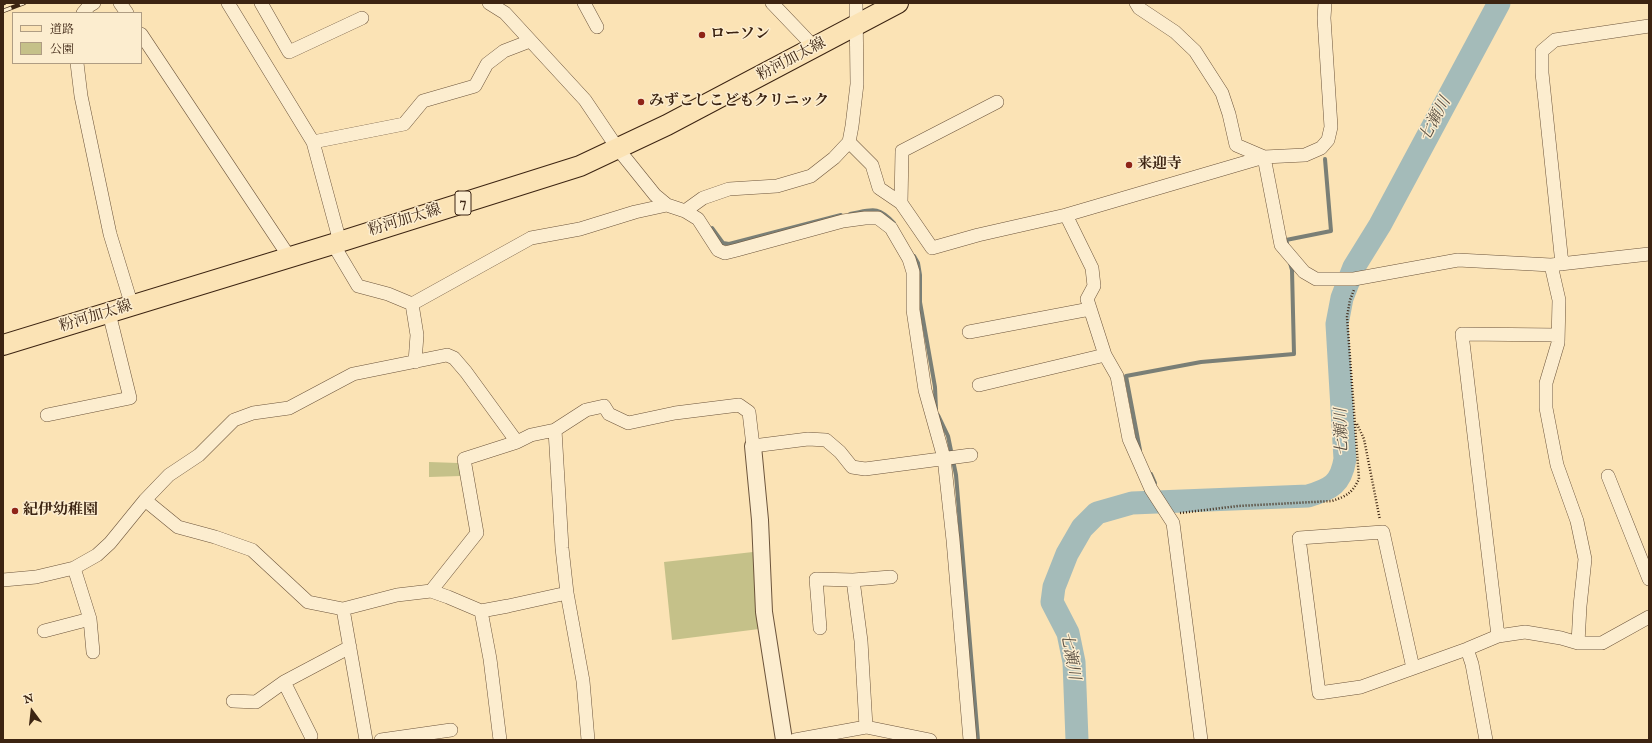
<!DOCTYPE html>
<html>
<head>
<meta charset="utf-8">
<style>
	body { margin:0 }
	#map { position:relative; width:1652px; height:743px; overflow:hidden; background:#fbe3b5; font-family:"IM FELL English","Noto Serif JP",serif }
	canvas { display:block }
	.frame { position:absolute; inset:0; border:4px solid #3c2412; pointer-events:none }
	.legend { position:absolute; left:12px; top:12px; width:130px; height:52px; box-sizing:border-box; background:#fcedcf; border:1px solid #af9d83; margin:0; padding:5px 7px; list-style:none; font-size:12px; color:#3c2412 }
	.legend li { display:flex; align-items:center; gap:8px; height:20px }
	.legend b { width:20px; border:1px solid #af9d83 }
	.north { position:absolute; left:12px; top:691px; width:40px; height:40px; -webkit-text-stroke:3px #fcedcf; paint-order:stroke; rotate:345deg; font-size:11px; font-weight:700; line-height:16px; text-align:center; color:#3c2412 }
	.north::after { content:''; display:block; margin:auto; width:14px; height:18px; background:#3c2412; clip-path:polygon(50% 0,100% 100%,50% 72%,0 100%) }
</style>
</head>
<body>
<div id="map">
<canvas width="1652" height="743"></canvas>
<div class="frame"></div>
<ul class="legend">
<li><b style="height:5px;background:#fbe3b5"></b>道路</li>
<li><b style="height:11px;background:#c5c189"></b>公園</li>
</ul>
<div class="north">N</div>
</div>
<script>
const ctx = document.querySelector('canvas').getContext('2d');
ctx.lineJoin = 'round';
function fill(path, color) {
  ctx.fillStyle = color;
  ctx.fill(path, 'evenodd');
}
function trace(path, color, width, dash) {
  ctx.strokeStyle = color;
  ctx.lineWidth = width;
  ctx.lineCap = dash ? 'butt' : 'round';
  ctx.setLineDash(dash || []);
  ctx.stroke(path);
}
function drawText(font, color, halo, rows, align = 'center') {
  ctx.font = font + ' "IM FELL English","Noto Serif JP",serif';
  ctx.lineWidth = 3;
  ctx.setLineDash([]);
  ctx.textBaseline = 'middle';
  ctx.strokeStyle = halo;
  ctx.fillStyle = color;
  for (const [text, x, y, turn = 0] of rows) {
    ctx.save();
    ctx.translate(x, y);
    ctx.rotate((+turn || 0) * Math.PI / 180);
    ctx.textAlign = isNaN(turn) ? turn : align;
    if (halo) ctx.strokeText(text, 0, 0);
    ctx.fillText(text, 0, 0);
    ctx.restore();
  }
}
fill(new Path2D(`
	M429 462 458 463 461 476 429 477Z
	M753 552 759 629 672 640 664 562Z`), '#c5c189');
trace(new Path2D(`
	M850 214C872 210 877 205 894 223
	M712 228 723 243 729 244 841 215
	M1287 243 1286 240 1331 231 1325 159
	M914 256 918 263 920 275V302L935 387 936 409
	M938 415 948 436 956 475 978 740
	M1140 450 1126 376 1201 362 1294 354 1292 270 1290 263
	M1151 474 1155 483`), '#7a7f76', 4);
trace(new Path2D(`
	M1077 740 1074 662 1068 633 1052 602 1054 587 1067 554 1082 528 1097 513 1132 503 1308 496C1331 489 1341 484 1345 459L1337 324 1342 298 1354 267 1380 225 1499 3`), '#a4bbb9', 23);
const minor = new Path2D(`
	M120 3 127 13
	M228 3 313 142 340 242
	M261 3 289 52 362 18
	M489 3 505 13 585 100 618 149 655 195 667 205 685 211 698 219 718 250 725 253 737 250 843 221 865 218H878L891 228 909 259 913 272V310L925 390 944 458 953 540 970 740
	M584 3 597 27
	M772 3 815 48
	M1136 3 1139 8 1175 32 1195 51 1222 93 1229 114 1236 145 1264 157
	M83 13 89 6 94 3
	M141 34 290 258
	M77 63 81 96 110 234 132 306
	M313 142 404 124 423 101 475 86 487 64 504 51 530 41
	M849 142 872 165 879 188 901 203 932 248 978 235 1066 215 1264 157 1305 155 1321 148 1328 140 1331 127 1324 18 1325 3
	M1264 157 1281 245 1304 272 1316 279H1354L1458 260 1551 265 1649 254
	M901 203 902 151 997 102
	M685 211 703 198 729 189 777 186 811 176 834 158 849 142 852 126 857 84 856 3
	M1066 215 1092 268 1094 286 1087 299 1105 355 1117 376 1129 439 1151 489 1173 523 1201 740
	M333 244 358 286 388 294 412 304
	M1562 264 1542 73V51L1555 40 1649 26
	M1551 265 1559 300 1558 343 1546 383V408L1557 465 1577 521 1585 559 1580 606 1578 643
	M412 304 531 238 580 229 635 212 667 205
	M412 304 417 335 415 362
	M969 332 1090 309
	M979 385 1105 355
	M47 415 130 398 109 313
	M555 430 562 548 567 593 583 681 588 740
	M1608 476 1649 579
	M145 500 178 527 215 537 252 550 308 602 343 609 397 595 431 591 448 597 481 611 508 606 567 593
	M74 568 90 619 93 652
	M3 580 36 577 74 568 97 555 110 543 145 500 169 475 199 455 234 420 253 413 289 408 353 374 447 355 454 358 466 372 517 442 531 435 555 430 586 410 604 406 609 414 628 423 675 413 739 405 749 412 753 446 808 439 826 440 840 452 852 467 865 469 971 455
	M853 580 861 641 866 727
	M431 591 477 533 464 459 517 442
	M343 609 366 740
	M481 611 490 659 500 740
	M820 628 816 579 853 580 891 577
	M44 631 90 619
	M1498 636 1462 334 1558 335
	M1467 649 1472 664 1486 740
	M1413 668 1383 532 1299 538 1319 693 1361 687 1467 649 1498 636 1525 632 1561 638 1578 643H1602L1649 617
	M284 682 311 736
	M233 701 256 702 284 682 350 647
	M381 740 451 730
	M795 740 866 727 930 740`);
const tertiary = new Path2D(`
	M753 446 760 520 764 612 784 740`);
const primary = new Path2D(`
	M3 345 333 244 580 166 667 125 898 3`);
trace(minor, '#6c543b', 14);
trace(tertiary, '#6c543b', 18);
trace(primary, '#3c2412', 22);
trace(new Path2D(`
	M1357 424 1364 439 1380 520
	M1180 513 1238 506 1332 501C1347 496 1352 493 1359 479L1347 317 1350 300 1354 290`), '#3c2412', 2.5, [1, 2]);
trace(minor, '#fcedcf', 13);
trace(tertiary, '#fcedcf', 16);
trace(primary, '#fbe3b5', 20);
const rail = new Path2D(`
	M3 3H4
	M3 11 24 3`);
trace(rail, '#3c2412', 4.5);
trace(rail, '#fcedcf', 3, [9]);
for (const [x, y, r, color] of [
	[702,35,4,"#8f2418"],
	[641,102,4,"#8f2418"],
	[1129,165,4,"#8f2418"],
	[15,511,4,"#8f2418"]
]) {
  const dot = new Path2D();
  dot.arc(x, y, r, 0, 2 * Math.PI);
  ctx.fillStyle = color;
  ctx.fill(dot);
  trace(dot, '#fcedcf', 1.5);
}
for (const [x, y, w] of [
	[463,203,16]
]) {
  const box = new Path2D();
  box.roundRect(x - w / 2, y - 12, w, 24, 3);
  ctx.fillStyle = '#fcedcf';
  ctx.fill(box);
  trace(box, '#3c2412', 1);
}
drawText('bold 14px', '#3c2412', null, [
	["7",463,203]
]);
drawText('bold 15px', '#3c2412', '#fcedcf', [
	["ローソン",710,35],
	["みずこしこどもクリニック",649,102],
	["来迎寺",1137,165],
	["紀伊幼稚園",23,511]
], 'left');
drawText('15px', '#3c2412', '#fcedcf', [
	["粉河加太線",792,60,-28],
	["粉河加太線",405,221,-17],
	["粉河加太線",96,317,-17]
]);
drawText('italic 16px', '#5b5144', '#fcedcf', [
	["七瀬川",1436,120,-62],
	["七瀬川",1343,432,-92],
	["七瀬川",1069,656,80]
]);
</script>
</body>
</html>
